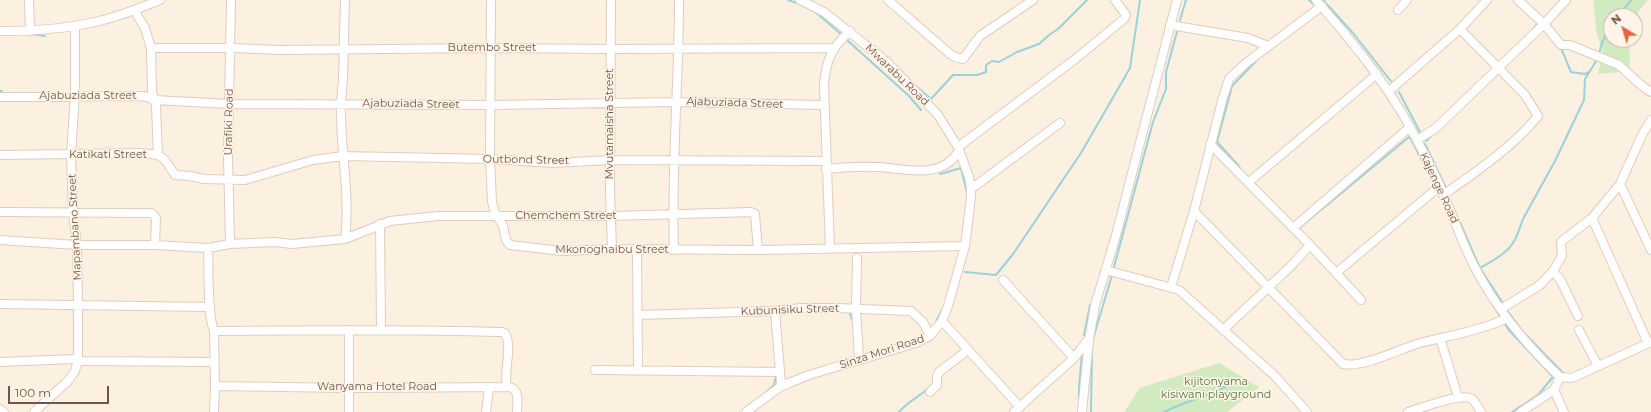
<!DOCTYPE html>
<html>
<head>
<meta charset="utf-8">
<style>
	body { margin:0 }
	#map { position:relative; width:1651px; height:412px; overflow:hidden; background:#fcf0e0; font-family:Montserrat,sans-serif }
	canvas { display:block }
	.north { position:absolute; left:1603px; top:8px; width:40px; height:40px; box-sizing:border-box; background:#fff4e7; border:1px solid #c7b4a7; border-radius:50%; rotate:322deg; font-size:11px; font-weight:700; line-height:16px; text-align:center; color:#735547 }
	.north::after { content:''; display:block; margin:auto; width:14px; height:18px; background:#e96143; clip-path:polygon(50% 0,100% 100%,50% 72%,0 100%) }
	.scale { position:absolute; left:8px; top:386px; width:101px; height:18px; box-sizing:border-box; border:2px solid #735547; border-top:0; padding-left:5px; font-size:12px; line-height:14px; white-space:nowrap; color:#735547; -webkit-text-stroke:3px #fff4e7; paint-order:stroke }
</style>
</head>
<body>
<div id="map">
<canvas width="1651" height="412"></canvas>
<div class="north">N</div>
<div class="scale">100 m</div>
</div>
<script>
const ctx = document.querySelector('canvas').getContext('2d');
ctx.lineJoin = 'round';
function fill(path, color) {
  ctx.fillStyle = color;
  ctx.fill(path, 'evenodd');
}
function trace(path, color, width, dash) {
  ctx.strokeStyle = color;
  ctx.lineWidth = width;
  ctx.lineCap = dash ? 'butt' : 'round';
  ctx.setLineDash(dash || []);
  ctx.stroke(path);
}
function drawText(font, color, halo, rows, align = 'center') {
  ctx.font = font + ' Montserrat,sans-serif';
  ctx.lineWidth = 3;
  ctx.setLineDash([]);
  ctx.textBaseline = 'middle';
  ctx.strokeStyle = halo;
  ctx.fillStyle = color;
  for (const [text, x, y, turn = 0] of rows) {
    ctx.save();
    ctx.translate(x, y);
    ctx.rotate((+turn || 0) * Math.PI / 180);
    ctx.textAlign = isNaN(turn) ? turn : align;
    if (halo) ctx.strokeText(text, 0, 0);
    ctx.fillText(text, 0, 0);
    ctx.restore();
  }
}
fill(new Path2D(`
	M1593 0H1648L1635 16H1611V40H1629L1630 71 1598 74 1603 53 1597 35Z
	M1219 363 1259 387 1227 412H1124L1140 388Z`), '#d2eabf');
trace(new Path2D(`
	M788 0 800 4
	M1309 0 1313 4
	M1323 0 1353 33 1394 85
	M808 8 819 15 842 35
	M1618 16 1631 0
	M1180 20 1186 0
	M1533 29 1539 22
	M32 34 45 36
	M847 40 909 96 921 110
	M1561 48 1571 72 1585 74 1589 72
	M1599 54 1602 43 1611 24
	M910 81 931 99 953 75H977L986 72V65L992 61 999 62 1017 52 1039 44 1049 35 1058 29 1087 0
	M0 91H2
	M1399 92 1421 134
	M1408 138 1410 137 1435 186
	M1426 141 1432 135
	M1425 144 1447 190
	M1241 170 1238 165 1217 142 1232 86 1258 59
	M940 174 961 168 967 192
	M1448 194 1451 203
	M1458 218 1480 268C1492 261 1506 254 1513 243 1518 235 1520 227 1523 219L1555 161 1584 100 1585 79 1598 58
	M1298 229 1409 137
	M1114 267 1153 122 1166 89V72L1178 28
	M1480 268 1504 305
	M965 272 996 275 1013 254 1081 153 1130 68 1140 0
	M1490 300 1501 318
	M1506 309 1524 333 1564 374
	M849 311 854 325
	M1504 322 1508 329 1553 377 1538 395 1512 412
	M935 324 942 310
	M1084 335 1090 305
	M1093 339 1112 275
	M766 392 774 385 776 376
	M1079 401V387L1082 353
	M899 412 906 405 928 389
	M1091 412 1092 351
	M1164 412C1184 402 1205 397 1225 387`), '#9bd1d8', 2);
const minor = new Path2D(`
	M29 0 30 31
	M491 0 490 159 492 202 496 216 499 219 503 226 506 240 510 245 562 251 612 249 758 250 965 246
	M611 0 610 191 612 249
	M888 0 950 54 955 57 963 59 980 36 1033 0
	M1316 0C1351 40 1384 80 1410 127 1420 146 1431 166 1440 186 1451 211 1460 237 1472 262 1493 304 1526 345 1560 377
	M1518 0 1544 24 1561 45H1570L1619 65 1642 86 1651 92
	M134 10 145 28 151 48 152 92 156 106 158 155
	M1398 10 1407 0
	M1170 25 1248 38 1268 46
	M0 31C33 31 67 29 99 21 120 16 140 8 160 0
	M151 48H231L280 50 491 48 611 49 834 48
	M1389 91 1460 29 1487 0
	M0 97 144 96 155 100 229 104 491 105 677 102 823 105
	M1417 140 1436 128 1544 24 1566 0
	M1210 144 1310 245 1361 300
	M958 147 1074 60 1124 19 1126 15 1115 0
	M0 155 141 153 158 155 165 160 175 175 190 176 204 179 245 180 313 160 343 156 490 159 553 163 610 160 826 161
	M826 169C844 167 861 166 879 167 907 169 941 180 959 151
	M1249 182 1377 74
	M1620 184 1651 250
	M971 189 1060 123
	M1443 195C1476 172 1513 147 1538 116L1525 95 1460 29
	M1194 211 1343 364C1363 368 1399 349 1420 343 1447 336 1476 332 1503 320L1505 316
	M0 212 152 213 156 218 155 245
	M1592 218 1648 343
	M380 224 381 330
	M1293 228 1410 127
	M345 239C350 197 342 160 341 118 340 105 342 92 343 79 344 53 344 26 345 0
	M0 240 77 245H155L208 248 230 244 274 242 292 244 345 239 390 221 438 216H611L751 212 755 214 758 250
	M230 244 228 156 231 0
	M208 248C209 268 207 314 214 331L215 386 214 412
	M830 249 824 85C826 61 831 48 850 31
	M637 250 638 370
	M674 250C671 167 679 83 679 0
	M857 258 856 309 859 358 860 360
	M1106 270 1179 290 1275 376 1307 412
	M1553 271 1561 281 1578 316
	M1336 273 1440 186
	M1003 280 1074 358
	M1171 287 1194 211 1222 101 1229 79 1246 63 1322 6
	M0 304 210 307
	M1501 309 1540 285 1553 271 1562 256 1561 243 1562 241 1592 218 1620 184 1643 133 1651 120
	M775 311 781 383 780 387
	M638 315 775 311 801 308H837L911 311 923 322 930 336
	M942 321 1020 407
	M1223 330 1292 265 1310 245
	M1579 330 1598 366
	M214 331C310 330 407 329 502 332L505 333C513 348 503 371 507 387
	M1440 338 1458 397
	M0 362 74 359 82 361 214 362
	M595 370 780 372
	M1560 377 1572 378 1651 342
	M215 386 349 388 510 387C520 390 517 403 517 412
	M1554 390 1564 412
	M930 392 937 385V377L939 372 968 350
	M0 409 4 412
	M34 412 68 381 75 371 78 360V304L77 245 73 212 71 155 75 95V26
	M349 412V330
	M486 412 489 388
	M746 412 780 387 789 383 809 375 916 343 930 336 942 321 948 306 965 246 971 197V189L969 177 958 147 938 115 887 62 824 12 800 0
	M1014 412 1074 358 1088 340
	M1082 412 1089 340 1095 305 1115 239 1177 0
	M1408 412C1422 408 1461 392 1472 399 1476 402 1478 408 1481 412
	M1521 412 1554 390 1560 377`);
trace(minor, '#e0ccbc', 10);
trace(minor, '#fff', 8);
drawText('11px', '#735547', '#fff4e7', [
	["Butembo Street",492,48],
	["Mwarabu Road",897,75,44],
	["Ajabuziada Street",88,96],
	["Ajabuziada Street",735,103,2],
	["Ajabuziada Street",411,104,1],
	["Urafiki Road",229,122,-89],
	["Mvutamaisha Street",610,124,-90],
	["Katikati Street",108,155],
	["Outbond Street",526,160,1],
	["Kajenge Road",1439,188,65],
	["Chemchem Street",566,216],
	["Mapambano Street",75,227,-93],
	["Mkonoghaibu Street",612,250],
	["Kubunisiku Street",790,310,-2],
	["Sinza Mori Road",882,352,-18],
	["Wanyama Hotel Road",377,387]
]);
drawText('11px', '#537940', '#fff4e7', [
	["kijitonyama",1216,382],
	["kisiwani playground",1216,395]
]);
</script>
</body>
</html>
